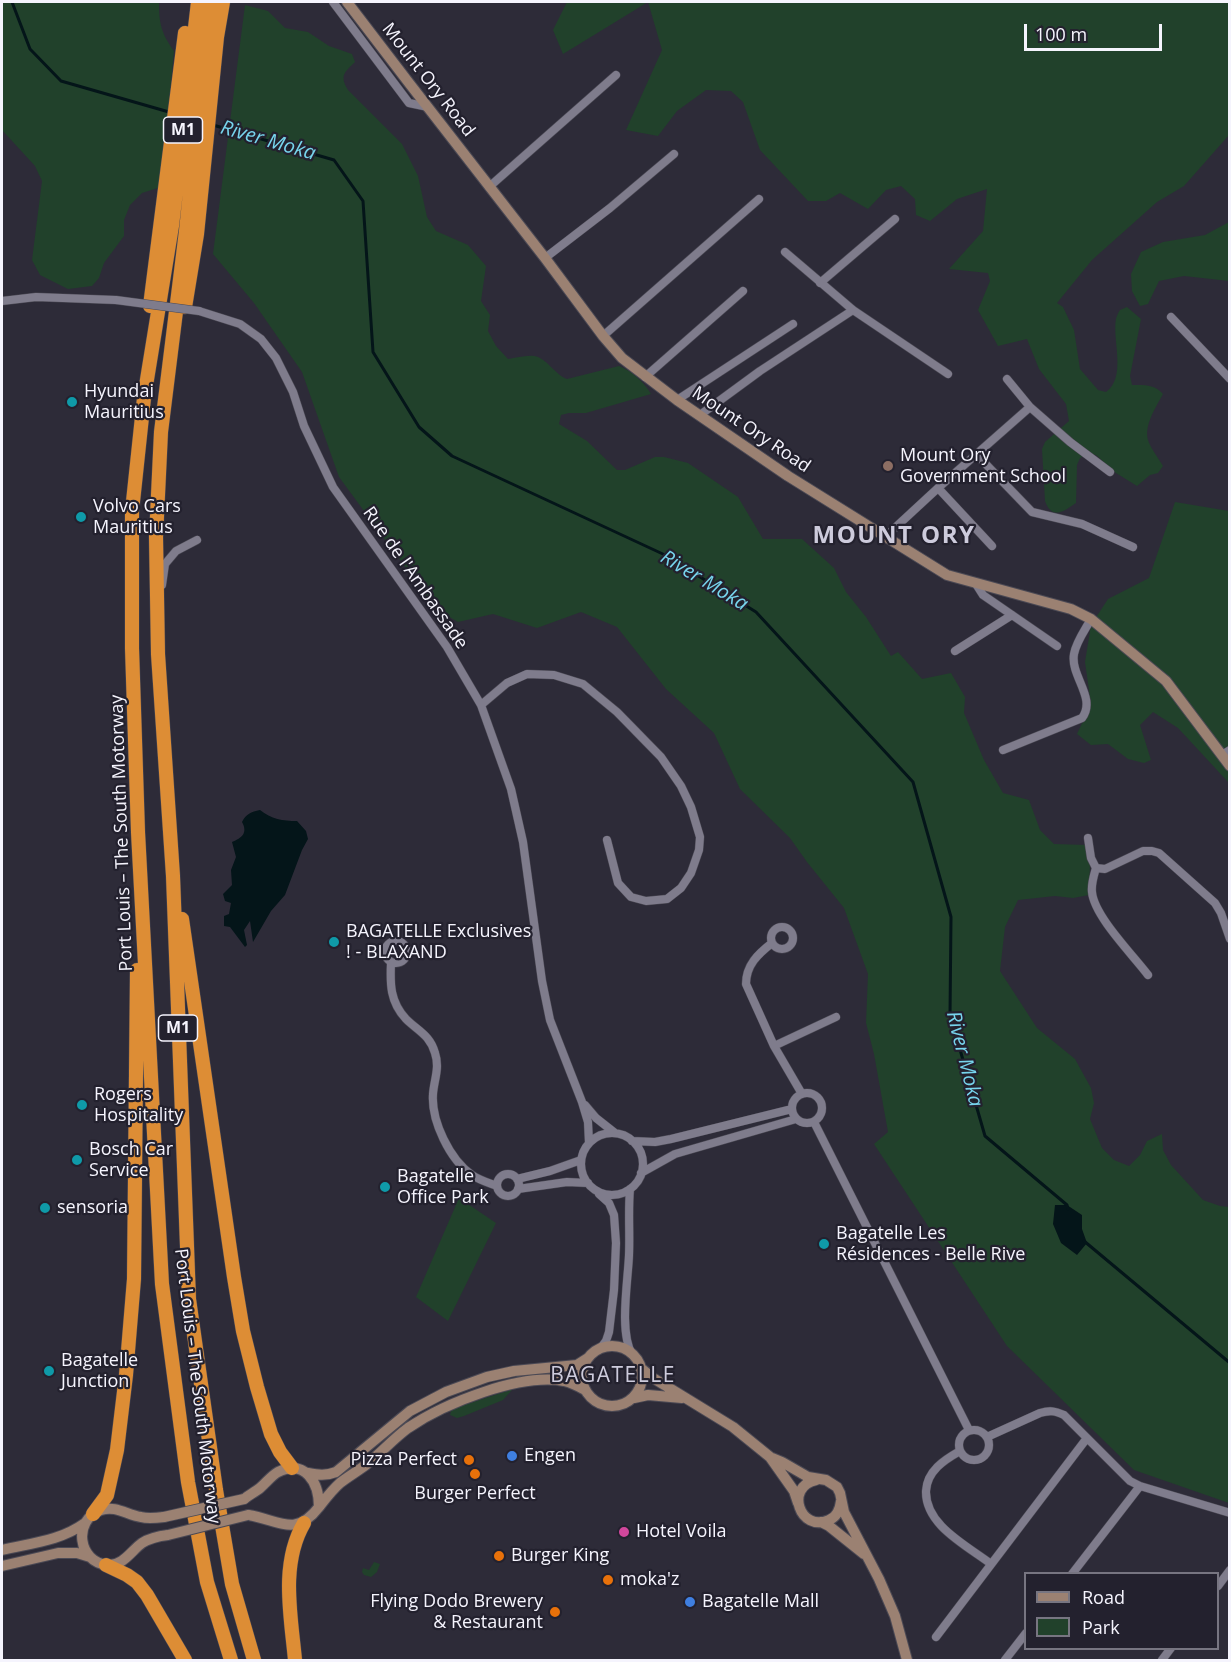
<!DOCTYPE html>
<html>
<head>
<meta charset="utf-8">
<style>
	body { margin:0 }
	#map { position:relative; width:1231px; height:1662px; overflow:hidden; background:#2d2b38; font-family:"Open Sans",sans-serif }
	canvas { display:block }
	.frame { position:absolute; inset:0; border:3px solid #f5f4fd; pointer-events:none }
	.legend { position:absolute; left:1024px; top:1572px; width:195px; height:78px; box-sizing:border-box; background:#23212e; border:2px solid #777581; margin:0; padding:8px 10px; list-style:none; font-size:18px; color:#f5f4fd }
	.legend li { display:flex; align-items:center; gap:12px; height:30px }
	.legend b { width:30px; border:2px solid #777581 }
	.scale { position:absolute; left:1024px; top:24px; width:138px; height:27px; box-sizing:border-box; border:3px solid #f5f4fd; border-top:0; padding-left:8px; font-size:18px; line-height:21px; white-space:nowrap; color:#f5f4fd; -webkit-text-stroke:4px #23212e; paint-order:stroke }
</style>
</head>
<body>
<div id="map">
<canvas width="1231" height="1662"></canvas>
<div class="frame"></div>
<ul class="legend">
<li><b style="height:8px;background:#9b8172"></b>Road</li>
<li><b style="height:16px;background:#21412b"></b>Park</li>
</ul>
<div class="scale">100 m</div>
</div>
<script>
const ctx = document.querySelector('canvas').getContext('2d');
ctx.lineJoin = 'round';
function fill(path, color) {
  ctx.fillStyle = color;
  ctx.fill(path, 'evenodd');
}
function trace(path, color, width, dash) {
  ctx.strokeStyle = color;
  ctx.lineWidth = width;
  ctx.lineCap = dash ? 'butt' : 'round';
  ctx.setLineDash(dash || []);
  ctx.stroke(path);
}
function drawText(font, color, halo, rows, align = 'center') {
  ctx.font = font + ' "Open Sans",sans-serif';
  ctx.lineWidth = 4.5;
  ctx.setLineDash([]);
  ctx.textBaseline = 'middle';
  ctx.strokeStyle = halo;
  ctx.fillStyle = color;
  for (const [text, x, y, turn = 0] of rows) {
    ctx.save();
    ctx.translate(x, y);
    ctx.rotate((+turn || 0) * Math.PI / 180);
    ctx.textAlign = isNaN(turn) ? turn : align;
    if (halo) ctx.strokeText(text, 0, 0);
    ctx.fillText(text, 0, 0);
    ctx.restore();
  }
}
fill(new Path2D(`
	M2 2H159C159 23 161 33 174 51L161 187 142 193 130 205 124 220V236L104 263 99 278 92 286 68 289 40 275 32 260 42 181 35 166 2 130Z
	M567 2H1229V135L1184 186 1157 202 1092 260 1057 303 1063 307 1074 330 1080 369 1098 390 1106 392C1127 377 1112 340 1116 319 1116 318 1119 311 1120 310L1127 307 1141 319 1130 376 1132 385C1145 385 1154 384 1163 394 1156 407 1144 425 1148 440 1151 449 1159 459 1163 466L1158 473 1150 475 1137 486 1116 473 1096 455 1088 454 1080 458 1077 465 1076 503C1063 512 1052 520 1045 501L1042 449 1045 442 1069 421 1066 404 1039 369 1027 339 998 346 978 310 990 281 988 273 949 269 983 231 987 189 957 199 930 221 916 215 915 199 901 186 886 190 868 209 840 193 826 201H808L760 150 743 102 731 91 706 90 677 111 658 136 626 130 662 50 648 2 563 54 553 30Z
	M245 5 268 11 285 28 308 32 329 46 352 54 355 62C345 72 339 75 348 90L402 144 418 176 427 217 436 231 468 245 486 266 481 301 490 315 488 331 496 346 508 359C516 358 526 355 534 356 547 358 554 374 567 379L619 366C632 371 644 382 651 394L586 413H569L561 415 559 424 587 441 617 470H625L655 457H664L688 463 738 497 763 539H802L834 568 846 592 866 617 891 656 898 652 922 679 951 673 965 697 964 713 984 760 1003 793 1029 800 1040 830 1054 844 1087 845 1090 862 1089 895 1073 898 1055 896 1018 900 1005 927 1000 971 1037 1028 1075 1059 1091 1088 1094 1103 1090 1119 1102 1148 1114 1160 1129 1166 1140 1155 1147 1141 1162 1134 1163 1150 1171 1165 1203 1200 1220 1206 1229 1207V1503L1134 1470 1007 1346 874 1144 888 1132 874 1054 866 1023 868 974 844 908 807 862 790 838 740 789 714 733 666 689 617 627 581 612 537 628 493 614 458 622 436 609 339 477 302 372 254 303 213 254Z
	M1229 222V281L1184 276 1159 281 1148 304 1140 306 1132 291 1131 274 1141 252 1163 242 1205 235Z
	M1175 502 1229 511V783L1178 728 1153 712 1140 725 1151 760 1144 763 1128 759 1108 744 1091 745 1077 734 1091 704 1085 662 1091 625 1108 599 1149 578Z
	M459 1198 496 1223 448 1321 416 1297Z
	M513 1389 503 1400 464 1416 457 1418 450 1415 451 1411 455 1408Z
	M374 1562 380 1564 377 1572 371 1577 364 1575 362 1572 363 1568 369 1570Z`), '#21412b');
fill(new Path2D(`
	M260 810C271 819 283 821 297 821L306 831 308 839 302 850 285 895 271 911 253 942 250 921 244 930 247 945 245 947 230 927 224 926V916L229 914 231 903 225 901 223 894 232 885 231 870 236 857 232 842C242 838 248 833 242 822 246 814 251 812 260 810Z
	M1055 1205H1067L1082 1215V1229L1087 1243 1077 1255 1061 1243 1053 1224Z`), '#041519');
trace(new Path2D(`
	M12 2 30 49 61 81 169 112
	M213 125 334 160 363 201 373 352 419 427 452 456 665 555 756 612 913 782 951 917 950 1015 985 1136 1067 1205 1068 1209
	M1084 1241 1230 1363`), '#041519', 3);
const street = new Path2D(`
	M333 2 409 103 428 107
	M489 187 616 75
	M785 252 853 310 948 374
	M545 258 610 208 674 154
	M820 283 895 219
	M2 301 36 297 116 300
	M199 311 240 324 261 339 276 358 293 392 304 426 333 487 447 647 481 705 511 789 523 842 542 981 550 1020 582 1102 588 1122 589 1143
	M1171 317 1230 379
	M603 336 759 199
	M645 377 743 291
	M1007 379 1030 407 1070 442 1110 472
	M677 400 793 324
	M700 415 760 371 853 310
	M976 454 1032 512 1082 524 1133 547
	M938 488 992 546
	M885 537 938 488 1030 407
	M976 584 983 595 1057 646
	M162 585 165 564 176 551 197 540
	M955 651 1012 615
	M481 705 507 683 527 674 554 675 583 684 617 712 661 757 681 786 691 807 700 837 699 850 691 873 681 888 667 899 646 901 631 897 618 883 607 840
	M1003 750 1082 718C1097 698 1070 676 1074 654 1076 642 1085 630 1091 619
	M1222 755 1230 750
	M1088 838 1091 858 1096 868 1105 869 1143 851H1152L1159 853 1215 903 1221 913 1230 939
	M1096 868C1094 875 1091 884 1092 892 1094 916 1133 955 1148 975
	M771 938a11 11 0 1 1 22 0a11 11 0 1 1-22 0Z
	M385 952a11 11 0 1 1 22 0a11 11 0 1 1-22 0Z
	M772 943C758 954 746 965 746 984L774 1046 802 1094
	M391 963C390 984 390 1002 406 1019 418 1031 430 1035 435 1053 440 1068 434 1080 433 1094 431 1121 450 1160 472 1175 479 1180 489 1183 497 1186
	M774 1046 836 1017
	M792 1108a15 15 0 1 1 30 0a15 15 0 1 1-30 0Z
	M585 1105 596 1118 615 1133
	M814 1122 969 1430
	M581 1164a31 31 0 1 1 62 0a31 31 0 1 1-62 0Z
	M632 1141 655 1142 671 1139 792 1109
	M641 1173 675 1154 796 1119
	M497 1185a11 11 0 1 1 22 0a11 11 0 1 1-22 0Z
	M517 1179 550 1171 581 1160
	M518 1189 567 1182 588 1183
	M630 1189C628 1211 630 1233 629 1255 628 1281 619 1332 632 1354
	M599 1194 609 1203 614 1215 616 1243 614 1290 609 1332 606 1341 600 1349
	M959 1445a15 15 0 1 1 30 0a15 15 0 1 1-30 0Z
	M987 1437 1040 1413C1050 1410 1055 1411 1064 1415L1130 1481 1140 1486
	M960 1451C944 1460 927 1471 926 1491 925 1525 966 1545 991 1564
	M1072 1574 1140 1486 1230 1513
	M1218 1586 1230 1570
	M936 1637 1087 1438
	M1005 1660 1026 1633
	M1162 1660 1171 1648`);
const secondary = new Path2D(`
	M347 2 409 83 545 258 603 336 622 358 677 400 788 476 947 575 1071 609 1091 619 1166 681 1230 766
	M582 1376a30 30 0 1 1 60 0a30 30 0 1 1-60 0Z
	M642 1369 653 1378 733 1427 770 1457 782 1462 808 1477 826 1480 837 1487 840 1493 844 1512 879 1579 895 1616 907 1660
	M634 1398 648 1395 682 1398
	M770 1457 794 1491 798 1503
	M308 1473C318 1475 326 1476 336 1472L410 1411 446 1392 487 1377 514 1371 577 1365 588 1358
	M816 1480C784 1487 800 1533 829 1520 837 1517 840 1509 841 1501
	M244 1499C249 1495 255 1492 260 1488 266 1483 271 1476 278 1472 305 1459 319 1482 319 1507 295 1538 280 1520 248 1515
	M319 1507C326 1498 332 1490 340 1483 349 1476 358 1471 367 1464 381 1453 393 1439 408 1428 445 1403 520 1373 564 1381 572 1383 578 1386 585 1390
	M164 1517C156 1518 148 1519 141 1517 127 1515 116 1505 101 1510 72 1520 78 1563 108 1565 123 1566 132 1550 142 1543 150 1538 159 1536 168 1535
	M821 1522 829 1526 864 1554
	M2 1550C32 1543 60 1541 85 1523
	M2 1566 58 1553H77L90 1557`);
const highway = new Path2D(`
	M198 2 172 226 144 398 132 511V648L138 832 162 1284 188 1482 207 1582 231 1660
	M212 2 206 36 186 231 161 432 156 537 158 654 173 876 189 1299 216 1490 232 1584 254 1660
	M150 306 185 33
	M185 307 197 234 217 37 223 2
	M182 919 234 1277 243 1331 257 1387 271 1434 280 1452 292 1468
	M93 1514 107 1495 117 1450 126 1375 134 1279 137 970
	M106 1565 127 1575 137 1582 147 1595 185 1660
	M295 1660C291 1616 280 1564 304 1523`);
trace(street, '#4b4954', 9);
trace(secondary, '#4b4954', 12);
trace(highway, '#4b4954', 15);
trace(street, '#7f7c8c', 8);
trace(secondary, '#9b8172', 10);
trace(highway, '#dd8d35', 14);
const streetBridge = new Path2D(`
	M116 300 199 311`);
const secondaryBridge = new Path2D(`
	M164 1517 244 1499
	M168 1535 248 1515`);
trace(streetBridge, '#4b4954', 9, []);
trace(secondaryBridge, '#4b4954', 12, []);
trace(streetBridge, '#7f7c8c', 8);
trace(secondaryBridge, '#9b8172', 10);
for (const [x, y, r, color] of [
	[72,402,6,"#0f9aa8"],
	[888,466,6,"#8d6e63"],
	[81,517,6,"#0f9aa8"],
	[334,942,6,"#0f9aa8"],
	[82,1105,6,"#0f9aa8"],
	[77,1160,6,"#0f9aa8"],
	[385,1187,6,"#0f9aa8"],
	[45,1208,6,"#0f9aa8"],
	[824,1244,6,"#0f9aa8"],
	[49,1371,6,"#0f9aa8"],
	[512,1456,6,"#3f7fe0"],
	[469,1460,6,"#e8710a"],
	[475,1474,6,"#e8710a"],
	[624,1532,6,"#d1479c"],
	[499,1556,6,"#e8710a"],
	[608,1580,6,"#e8710a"],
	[690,1602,6,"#3f7fe0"],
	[555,1612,6,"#e8710a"]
]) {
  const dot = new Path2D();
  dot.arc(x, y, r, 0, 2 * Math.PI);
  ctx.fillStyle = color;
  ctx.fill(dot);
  trace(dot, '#23212e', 2);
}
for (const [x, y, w] of [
	[183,130,39],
	[178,1028,39]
]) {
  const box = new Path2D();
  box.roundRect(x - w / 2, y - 13, w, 26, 4.5);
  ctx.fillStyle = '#23212e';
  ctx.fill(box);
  trace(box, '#f5f4fd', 1.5);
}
drawText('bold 16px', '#f5f4fd', null, [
	["M1",183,130],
	["M1",178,1028]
]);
drawText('18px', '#f5f4fd', '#23212e', [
	["Mount Ory Road",428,80,52],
	["Mount Ory Road",751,430,34],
	["Rue de l'Ambassade",415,578,55],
	["Port Louis – The South Motorway",122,833,-92],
	["Port Louis – The South Motorway",197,1386,83]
]);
drawText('18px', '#f5f4fd', '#23212e', [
	["Hyundai",84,392],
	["Mauritius",84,413],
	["Mount Ory",900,456],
	["Government School",900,477],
	["Volvo Cars",93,507],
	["Mauritius",93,528],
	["BAGATELLE Exclusives",346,932],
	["! - BLAXAND",346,953],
	["Rogers",94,1095],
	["Hospitality",94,1116],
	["Bosch Car",89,1150],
	["Service",89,1171],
	["Bagatelle",397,1177],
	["Office Park",397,1198],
	["sensoria",57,1208],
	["Bagatelle Les",836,1234],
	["Résidences - Belle Rive",836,1255],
	["Bagatelle",61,1361],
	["Junction",61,1382],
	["Engen",524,1456],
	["Pizza Perfect",457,1460,"right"],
	["Burger Perfect",475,1494,"center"],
	["Hotel Voila",636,1532],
	["Burger King",511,1556],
	["moka'z",620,1580],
	["Flying Dodo Brewery",543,1602,"right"],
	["& Restaurant",543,1623,"right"],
	["Bagatelle Mall",702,1602]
], 'left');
drawText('italic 20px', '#77d4ec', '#23212e', [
	["River Moka",268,141,16],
	["River Moka",704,581,31],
	["River Moka",964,1059,76]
]);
ctx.letterSpacing = '1.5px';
drawText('21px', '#cdcbdc', '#23212e', [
	["BAGATELLE",613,1376]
]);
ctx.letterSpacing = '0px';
ctx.letterSpacing = '1.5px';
drawText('bold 24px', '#cdcbdc', '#23212e', [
	["MOUNT ORY",894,536]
]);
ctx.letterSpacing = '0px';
</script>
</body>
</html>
